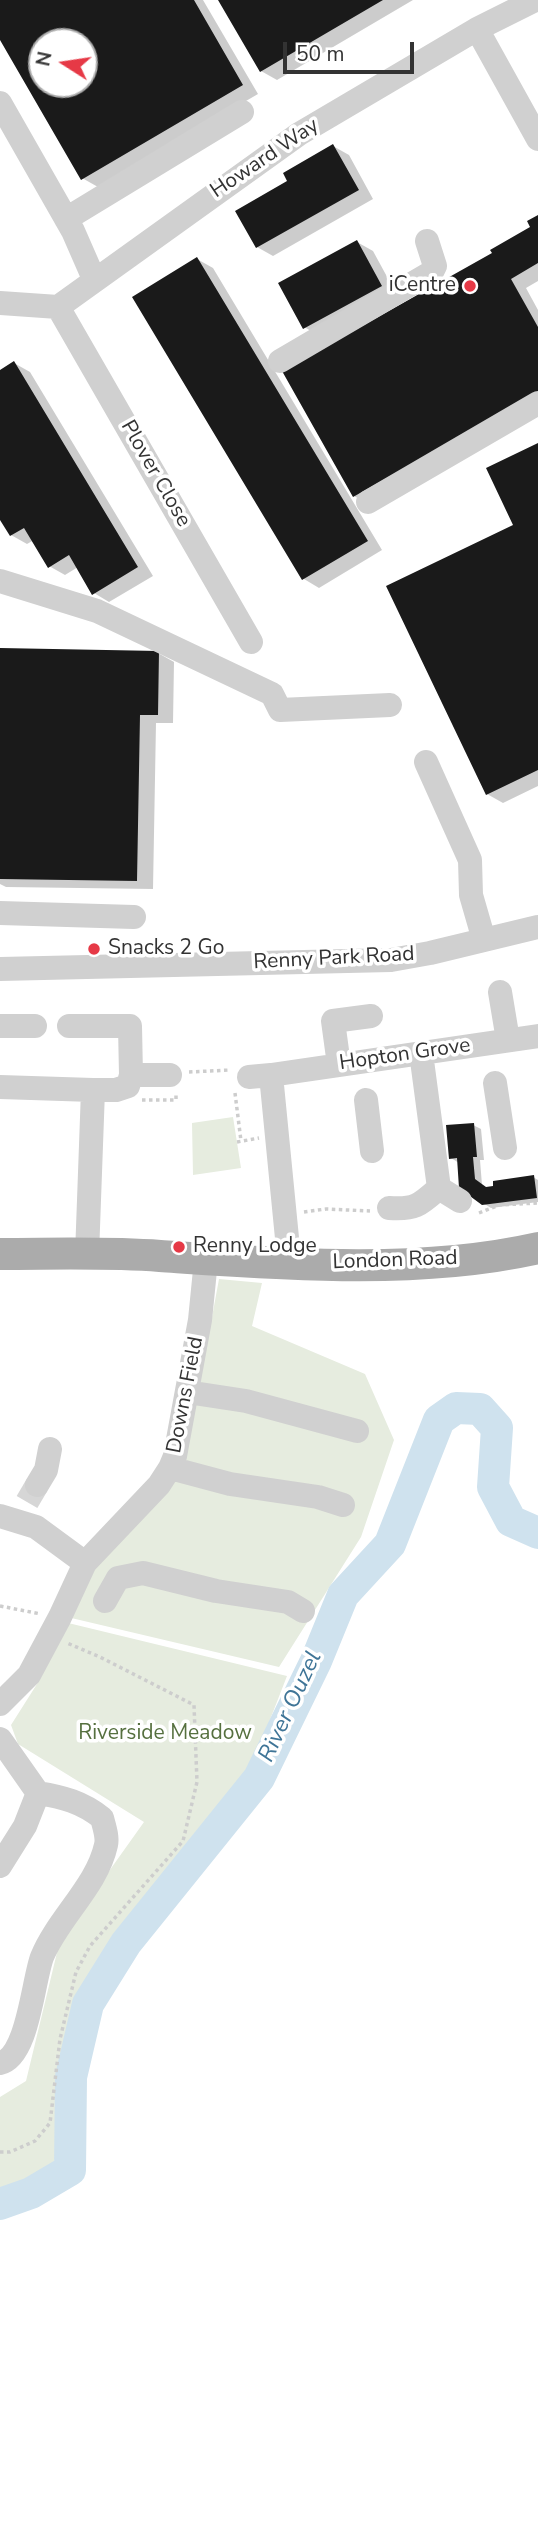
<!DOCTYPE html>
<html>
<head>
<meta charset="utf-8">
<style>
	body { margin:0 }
	#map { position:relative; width:538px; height:2529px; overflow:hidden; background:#fff; font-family:"Nunito Sans",sans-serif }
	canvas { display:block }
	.north { position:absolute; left:28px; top:28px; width:70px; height:70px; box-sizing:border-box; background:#fff; border:2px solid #adadad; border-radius:50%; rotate:282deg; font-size:19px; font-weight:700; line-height:28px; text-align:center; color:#333 }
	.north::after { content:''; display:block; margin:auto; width:24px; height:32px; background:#e63946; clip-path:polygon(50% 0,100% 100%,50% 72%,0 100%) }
	.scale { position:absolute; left:283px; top:42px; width:131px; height:32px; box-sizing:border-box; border:4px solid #333; border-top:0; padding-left:9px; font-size:21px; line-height:24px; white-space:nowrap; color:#333; -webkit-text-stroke:5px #fff; paint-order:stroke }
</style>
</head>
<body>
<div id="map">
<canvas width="538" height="2529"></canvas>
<div class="north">N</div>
<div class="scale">50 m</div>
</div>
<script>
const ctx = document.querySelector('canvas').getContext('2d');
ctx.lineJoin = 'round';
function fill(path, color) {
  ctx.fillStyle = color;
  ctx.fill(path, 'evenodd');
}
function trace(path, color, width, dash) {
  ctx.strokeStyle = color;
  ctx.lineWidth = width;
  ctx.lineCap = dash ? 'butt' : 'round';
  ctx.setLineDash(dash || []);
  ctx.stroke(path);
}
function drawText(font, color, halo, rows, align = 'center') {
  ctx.font = font + ' "Nunito Sans",sans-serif';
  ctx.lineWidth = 7;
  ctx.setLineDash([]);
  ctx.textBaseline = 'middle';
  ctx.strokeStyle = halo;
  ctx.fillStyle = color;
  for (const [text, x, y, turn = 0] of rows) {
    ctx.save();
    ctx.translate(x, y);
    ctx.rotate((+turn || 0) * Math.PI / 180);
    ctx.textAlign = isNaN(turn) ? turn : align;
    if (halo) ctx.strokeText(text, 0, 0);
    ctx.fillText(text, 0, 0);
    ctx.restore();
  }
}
fill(new Path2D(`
	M233 1117 241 1168 193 1175 192 1123Z
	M219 1279 262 1283 252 1326 365 1374 394 1440 361 1537 279 1667 67 1617 92 1570 184 1469Z
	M64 1622 287 1676 252 1766 189 1842 83 1990 64 2072 60 2149 50 2169 0 2190V2097L26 2081 60 1940 144 1822 18 1744 11 1725 37 1684Z`), '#e6ecdf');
fill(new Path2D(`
	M0 0H203L258 94 98 187 82 178 0 37ZM42 42H84V84H42Z
	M220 0H413L277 80 261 71Z
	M333 146 349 155 373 199 273 256 257 247 290 182Z
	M538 217V281L526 288 538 310V410L370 505 354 496 495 254 533 228Z
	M357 242 373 251 397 295 320 336 304 327Z
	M197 259 213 268 382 550 319 588 304 579Z
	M14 363 30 372 153 576 109 602 94 593 78 567 65 575 49 566 34 540 27 544 11 535 0 516V372Z
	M538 445V786L503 803 487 794 515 526Z
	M0 650 158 653 174 662 173 723H156L153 889 6 887 0 884Z
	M473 1125 481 1129 484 1160H480L482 1185 487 1189 533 1177 538 1180V1202L491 1208 483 1203 459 1163 451 1158Z`), '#0003');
trace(new Path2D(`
	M0 2204 31 2193 70 2170 71 2077 88 2004 126 1943 259 1778 316 1661 343 1595 390 1544 439 1420 456 1408 480 1409 497 1428 493 1487 511 1521 538 1533`), '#cfe2ee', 32);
fill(new Path2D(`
	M0 0H194L243 85 81 180 0 40ZM42 42H84V84H42Z
	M218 0H383L260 72Z
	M333 144 359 190 256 248 235 211 287 181 283 173Z
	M538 215V263L511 279 538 327V393L353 497 282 371 492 253 490 250 530 227 527 221Z
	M357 240 382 286 303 329 278 283Z
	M197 257 368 541 302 580 132 297Z
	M14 361 138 567 92 595 69 555 48 568 24 528 10 536 0 520V370Z
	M538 443V770L486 795 386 586 513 525 486 468Z
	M0 648 159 651 158 715H140L137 881 0 879Z
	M474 1123 477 1157H473L475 1179 486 1187 493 1186V1181L534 1175 537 1198 482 1205 459 1188 457 1158 449 1159 446 1125Z`), '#1a1a1a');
trace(new Path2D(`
	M27 1502 37 1485`), '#d6d6d6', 24, [24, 12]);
trace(new Path2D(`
	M189 1072 230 1070
	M235 1093 241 1141
	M142 1100H176V1093
	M237 1142 259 1138
	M304 1212 326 1209 370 1211
	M479 1213 499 1205 538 1203
	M0 1606 41 1614
	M0 2152H10L35 2141 50 2123 60 2039 76 1972 90 1946 183 1841 197 1782 194 1705 100 1657 67 1643`), '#cdcdcd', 3.5, [3.5, 3.5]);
trace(new Path2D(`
	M477 29 538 139
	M0 103 73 231 94 279
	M66 219 242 112
	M0 303 58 307 299 134 477 29 535 0
	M58 307 251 642
	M280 361 432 272 435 266 427 241
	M368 502 538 403
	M0 581 97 611 272 694 280 710 390 705
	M426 762 470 860 471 895 484 940
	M0 913 134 917
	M0 969 391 960 430 953 538 927
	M500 992 508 1040
	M0 1026H35
	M69 1026H130L131 1075 128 1086 116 1090H93
	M339 1065 333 1021 371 1016
	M131 1075H170
	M249 1077 271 1075
	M495 1083 505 1148
	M0 1087 93 1090 87 1255
	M366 1100 372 1151
	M439 1188 460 1201
	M389 1208C415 1210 420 1205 439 1188L421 1053
	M287 1262V1238L271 1075 538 1036
	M187 1392 246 1401 357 1431
	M170 1468 230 1484 318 1497 343 1505
	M37 1485 46 1470 50 1449
	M0 1516 36 1527 85 1563
	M105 1601 118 1578 143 1573 216 1591 288 1602 303 1611
	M0 1704 29 1675 60 1617 85 1563 159 1485 170 1468 175 1456 200 1320 206 1260
	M0 1739 38 1793C63 1797 82 1802 102 1818 104 1826 108 1837 106 1845 97 1886 58 1918 42 1957 33 1981 28 2057 0 2063
	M0 1866 25 1826 38 1793`), '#d0d0d0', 24);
trace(new Path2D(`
	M0 1254C53 1254 107 1252 160 1256 281 1264 419 1275 538 1248`), '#ababab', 32);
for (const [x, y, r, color] of [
	[470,286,7,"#e63946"],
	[94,949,7,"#e63946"],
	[179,1247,7,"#e63946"]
]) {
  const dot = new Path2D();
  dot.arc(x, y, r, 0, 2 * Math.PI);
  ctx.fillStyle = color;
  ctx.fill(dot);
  trace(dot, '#fff', 2.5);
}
drawText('21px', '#333', '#fff', [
	["Howard Way",265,159,-34],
	["Plover Close",155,474,60],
	["Renny Park Road",334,959,-3],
	["Hopton Grove",405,1055,-8],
	["London Road",395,1261,-2],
	["Downs Field",186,1395,-79]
]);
drawText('21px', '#333', '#fff', [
	["iCentre",456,286,"right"],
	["Snacks 2 Go",108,949],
	["Renny Lodge",193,1247]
], 'left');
drawText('21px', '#56703f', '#fff', [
	["Riverside Meadow",165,1734]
]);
drawText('italic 23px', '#3f7597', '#fff', [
	["River Ouzel",291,1707,-65]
]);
</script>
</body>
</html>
